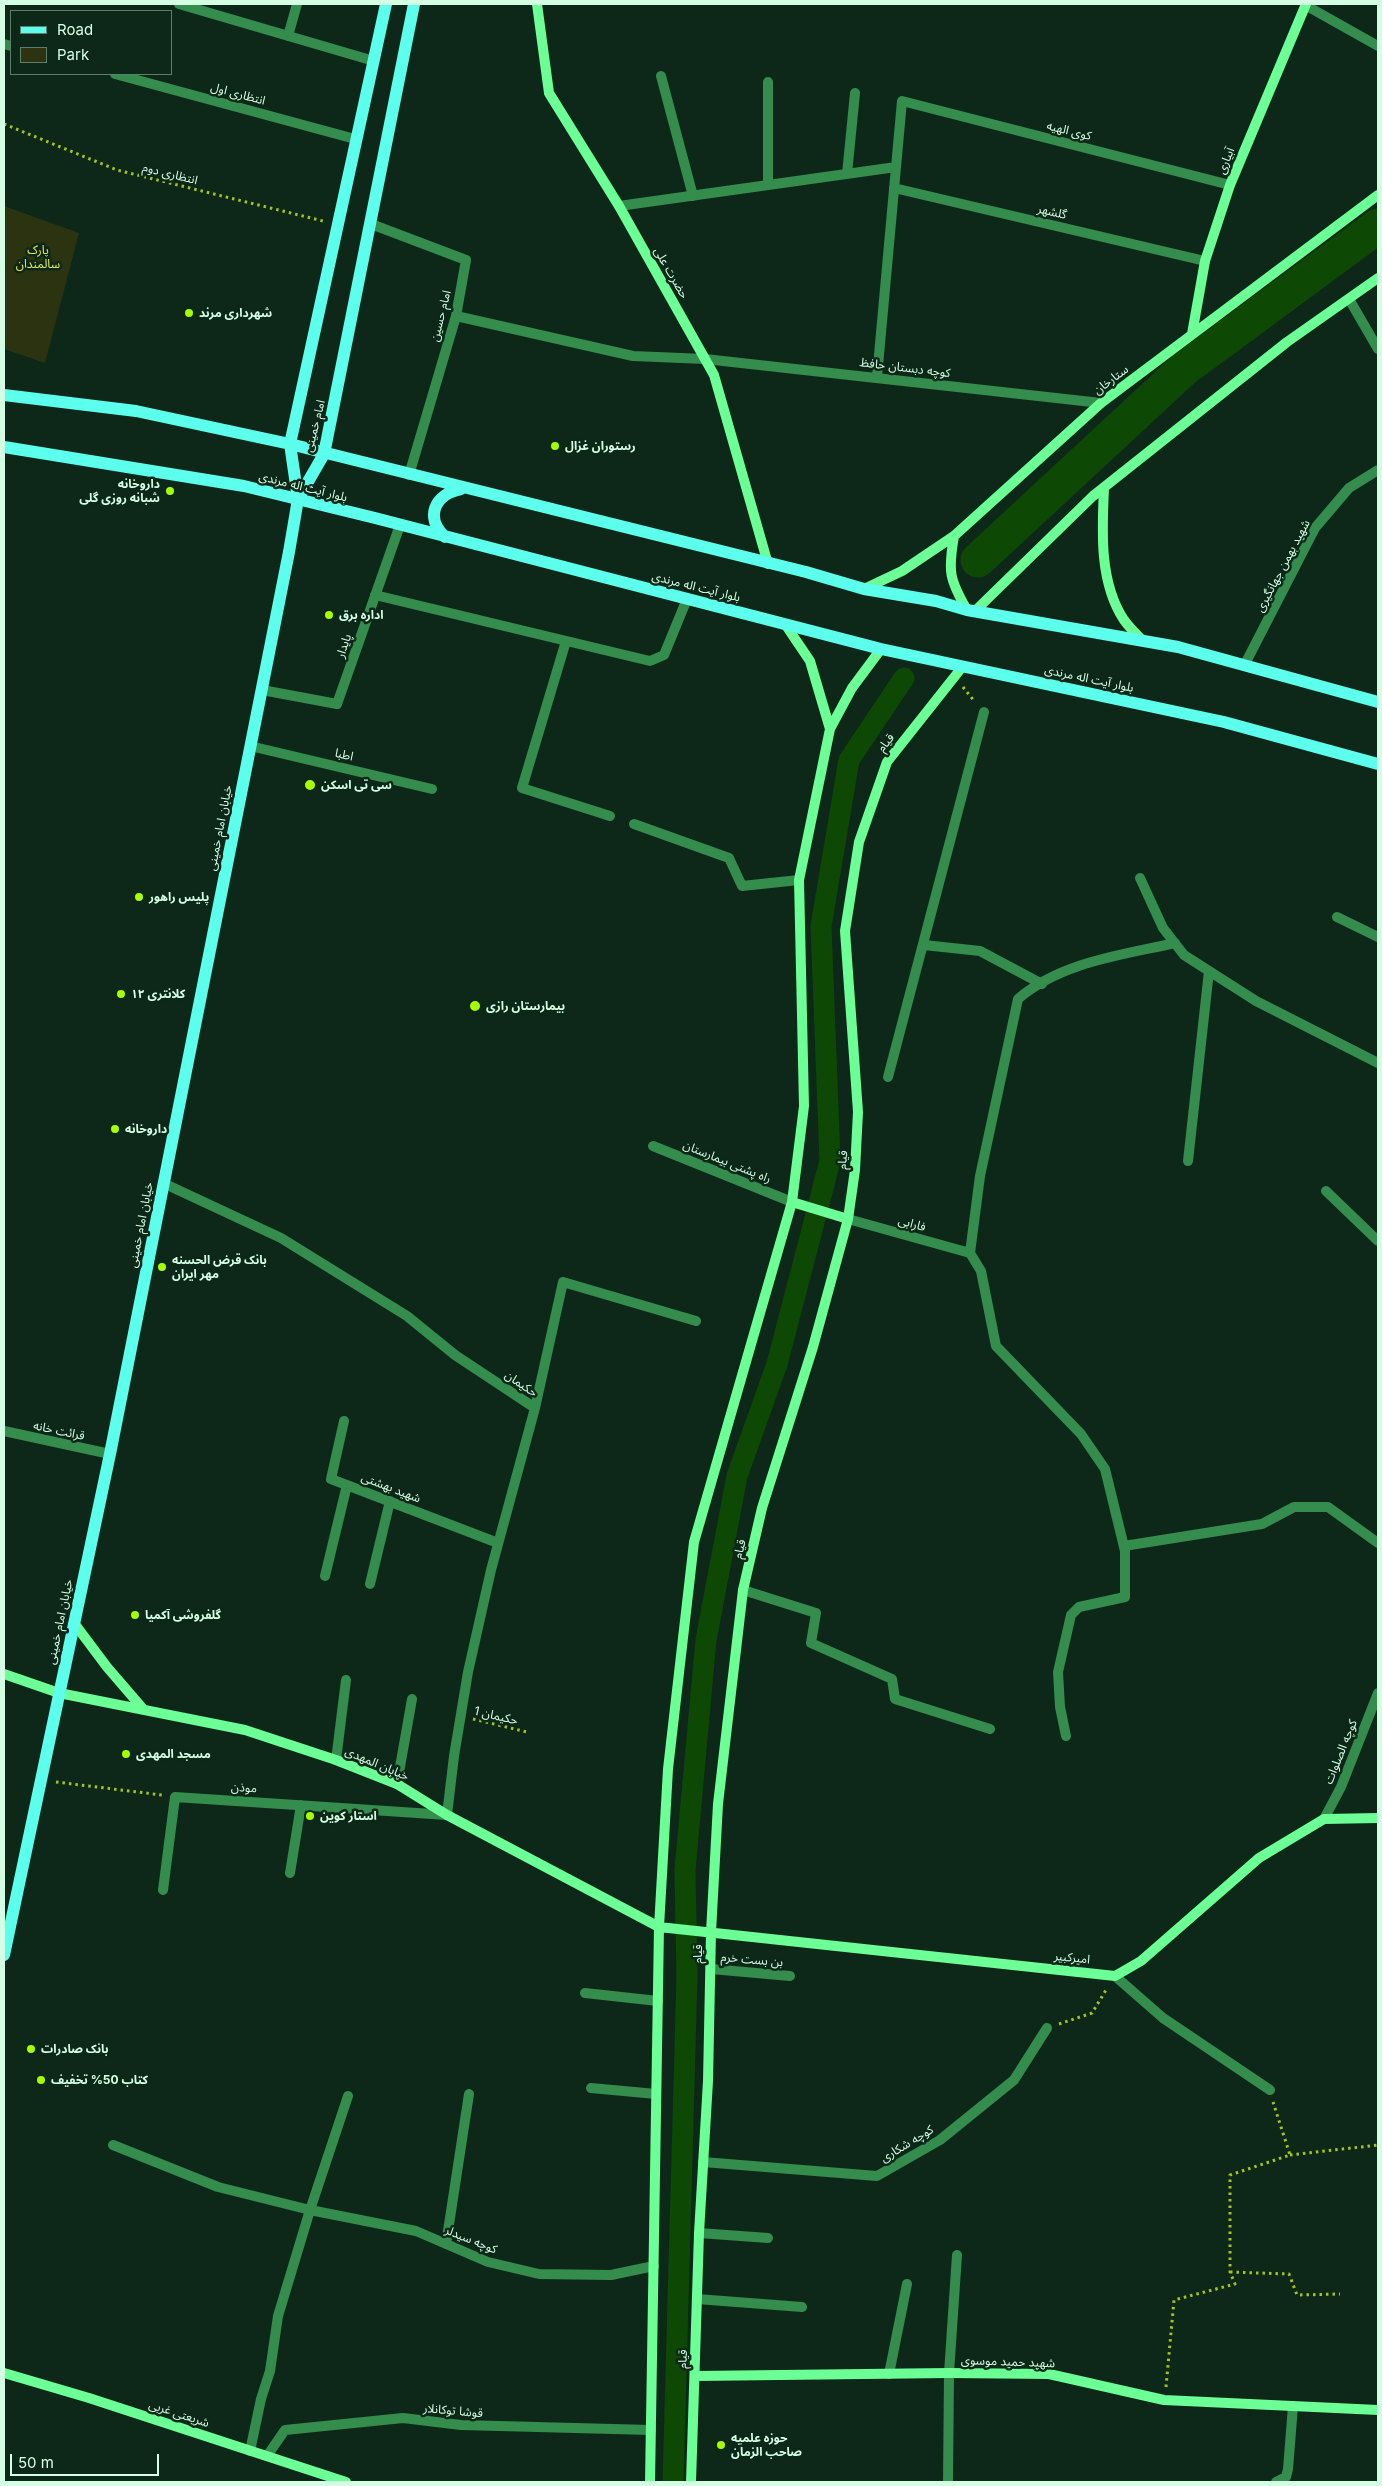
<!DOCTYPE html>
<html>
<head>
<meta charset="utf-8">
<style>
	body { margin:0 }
	#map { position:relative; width:1382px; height:2486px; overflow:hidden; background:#0d2819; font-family:Inter,sans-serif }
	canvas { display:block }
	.frame { position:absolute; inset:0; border:5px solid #d4ffe4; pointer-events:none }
	.legend { position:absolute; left:10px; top:10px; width:162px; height:65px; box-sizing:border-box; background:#0d2819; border:1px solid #5d7e6a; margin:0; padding:6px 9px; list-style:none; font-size:15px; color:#d4ffe4 }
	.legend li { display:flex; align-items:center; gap:10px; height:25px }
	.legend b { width:25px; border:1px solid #5d7e6a }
	.scale { position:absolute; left:10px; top:2454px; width:149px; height:22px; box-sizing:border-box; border:2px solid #d4ffe4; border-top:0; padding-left:6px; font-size:15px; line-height:18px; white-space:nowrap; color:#d4ffe4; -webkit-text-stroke:4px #0d2819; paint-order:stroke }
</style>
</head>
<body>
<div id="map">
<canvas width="1382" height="2486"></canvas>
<div class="frame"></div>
<ul class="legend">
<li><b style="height:6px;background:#5bffeb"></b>Road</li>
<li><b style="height:14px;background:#2b3310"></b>Park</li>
</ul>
<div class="scale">50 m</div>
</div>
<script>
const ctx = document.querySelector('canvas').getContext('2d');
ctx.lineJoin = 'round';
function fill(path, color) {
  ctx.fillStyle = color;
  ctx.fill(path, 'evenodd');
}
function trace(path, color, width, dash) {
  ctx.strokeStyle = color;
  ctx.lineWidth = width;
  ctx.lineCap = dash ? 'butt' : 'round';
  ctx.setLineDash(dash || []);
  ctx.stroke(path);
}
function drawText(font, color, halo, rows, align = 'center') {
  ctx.font = font + ' Inter,"Noto Sans Arabic",sans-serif';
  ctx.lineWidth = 5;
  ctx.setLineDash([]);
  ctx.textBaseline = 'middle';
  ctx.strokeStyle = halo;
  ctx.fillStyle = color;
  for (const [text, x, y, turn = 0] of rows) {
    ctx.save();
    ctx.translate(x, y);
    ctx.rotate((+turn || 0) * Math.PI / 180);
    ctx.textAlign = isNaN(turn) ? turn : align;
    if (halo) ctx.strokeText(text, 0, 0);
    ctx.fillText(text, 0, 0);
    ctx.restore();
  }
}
fill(new Path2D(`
	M4 206 79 233 45 363 4 349Z`), '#2b3310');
trace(new Path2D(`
	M673 2482 687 1976 685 1870 706 1640 737 1476 777 1364 830 1161 821 926 849 760 904 678`), '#0d4905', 21);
trace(new Path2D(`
	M978 560 1184 369 1378 226`), '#0d4905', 35);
trace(new Path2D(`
	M4 124 117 170 323 221
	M963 687 975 702
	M473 1719 527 1732
	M56 1782 162 1795
	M1059 2024 1092 2013 1106 1990
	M1290 2155 1378 2145
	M1230 2272 1289 2274 1297 2295 1340 2294
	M1166 2387 1174 2300 1235 2284 1230 2272V2175L1290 2155 1273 2102`), '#a5c424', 3, [2.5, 4]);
trace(new Path2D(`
	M1337 917 1378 937`), '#348c4d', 10);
trace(new Path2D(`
	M179 4 374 61
	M1305 5 1378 46
	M288 36 297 4
	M4 44 11 46
	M115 74 355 139
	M661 76 693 196
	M768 82V185
	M847 174 855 93
	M894 188 1205 261
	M619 206 896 167
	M371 224 466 260 456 316 409 475
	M1349 299 1378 349
	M456 316 633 356 705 359 1101 403
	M877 377 902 101 1230 185
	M375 595 650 661 664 655 687 599
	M566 641 522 788 610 816
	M1245 664 1315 528 1349 488 1378 470
	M262 690 337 704 400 525
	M250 746 432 789
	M634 824 729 858 742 886 799 880
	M1140 878 1163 928 1184 955 1256 1001 1378 1063
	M924 945 980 951 1042 984
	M888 1077 984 712
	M653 1146 792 1202
	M1188 1161 1209 971
	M163 1183 281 1238 407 1316 455 1355 535 1408
	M1326 1191 1378 1241
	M848 1219 970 1253
	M344 1421 331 1479 498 1543
	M4 1431 110 1454
	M1124 1546 1262 1524 1294 1507H1328L1378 1543
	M325 1576 347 1485
	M370 1584 390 1501
	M743 1590 816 1613 811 1643 892 1679 895 1699 990 1729
	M1066 1736 1060 1707 1058 1672 1071 1615 1079 1607 1125 1597V1551L1105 1469 1081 1434 996 1346 981 1271 970 1253 980 1176 1018 999C1061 962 1122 955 1175 943
	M336 1760 346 1680
	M397 1784 412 1699
	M1324 1819 1341 1787 1378 1693
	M290 1873 301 1805
	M163 1890 175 1797 447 1815 454 1756 468 1672 491 1570 535 1408 563 1282 696 1321
	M711 1969 790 1976
	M1115 1976 1163 2018 1270 2090
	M585 1993 658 2001
	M591 2088 656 2094
	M113 2145 218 2187 310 2210 416 2231 488 2262 539 2274 611 2275 654 2266
	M703 2162 877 2176 940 2140 1014 2080 1047 2028
	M699 2233 768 2238
	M446 2244 469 2094
	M697 2299 802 2307
	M889 2374 907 2284
	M250 2451 261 2399 270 2371 278 2316 310 2210 348 2096
	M267 2456 285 2430 403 2418 461 2425 651 2430
	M948 2482 949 2373 957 2255
	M1276 2482 1286 2477 1288 2469 1293 2406`), '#348c4d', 10);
trace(new Path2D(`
	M537 4 549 93 619 206 714 375 768 564
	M1192 334 1205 261 1230 185 1306 4
	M1104 488C1102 531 1099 582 1124 620 1129 627 1136 634 1142 640
	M954 536C948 571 949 579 967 610
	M864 589 902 571 954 536 1101 403 1378 195
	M975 611 1093 496 1287 342 1378 278
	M785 624 810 661 830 729
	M792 1202 848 1219
	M74 1623 107 1667 144 1710
	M4 1674 59 1693 245 1730 336 1760 397 1784 447 1815 659 1927 1115 1976 1141 1961 1259 1858 1324 1819 1378 1818
	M4 2373 89 2398 346 2482
	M695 2376 949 2373 1049 2374 1164 2400 1378 2410
	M650 2482 659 1927 668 1769 694 1542 792 1202 804 1106 799 880 830 729 852 688 881 649
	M691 2482 699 2233 708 2081 711 1932 718 1804 743 1590 762 1508 813 1347 848 1219 855 1170 858 1112 845 931 859 842 887 762 963 666`), '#6bff95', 10);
trace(new Path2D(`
	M4 395 136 411 290 444 806 572 864 589 936 601 967 610 1178 647 1378 702
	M4 447 244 486 375 518 881 649 1224 722 1378 764
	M298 499 324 454 414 4
	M445 537C424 517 435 494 461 489
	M4 1955 110 1454 289 552 298 499 290 444 386 4`), '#5bffeb', 12);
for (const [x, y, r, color] of [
	[189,313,5,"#a5ff00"],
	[555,446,5,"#a5ff00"],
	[170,491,5,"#a5ff00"],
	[329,615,5,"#a5ff00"],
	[310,785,6,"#a5ff00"],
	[139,897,5,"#a5ff00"],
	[121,994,5,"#a5ff00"],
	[475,1006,6,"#a5ff00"],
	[115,1129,5,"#a5ff00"],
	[162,1267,5,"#a5ff00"],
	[135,1615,5,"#a5ff00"],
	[126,1754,5,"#a5ff00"],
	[310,1816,5,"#a5ff00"],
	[31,2049,5,"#a5ff00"],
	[41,2080,5,"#a5ff00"],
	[721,2445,5,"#a5ff00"]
]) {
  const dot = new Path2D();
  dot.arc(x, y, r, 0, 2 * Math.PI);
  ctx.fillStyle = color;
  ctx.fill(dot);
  trace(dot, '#0d2819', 2);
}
drawText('12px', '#d4ffe4', '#0d2819', [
	["انتظاری اول",238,94,15],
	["کوی الهیه",1069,131,14],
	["آبیاری",1226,161,-68],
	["انتظاری دوم",170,174,14],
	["گلشهر",1052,212,13],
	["حضرت علی",671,273,60],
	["امام حسین",441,316,-76],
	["کوچه دبستان حافظ",905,368,7],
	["ستارخان",1111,380,-37],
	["امام خمینی",315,426,-76],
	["بلوار آیت اله مرندی",303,487,14],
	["شهید بهمن جهانگیری",1283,566,-62],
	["بلوار آیت اله مرندی",696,587,14],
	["پایدار",344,646,-71],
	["بلوار آیت اله مرندی",1089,679,12],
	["قیام",886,743,-53],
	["اطبا",344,755,13],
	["خیابان امام خمینی",220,828,-79],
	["قیام",843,1160,-86],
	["راه پشتی بیمارستان",727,1162,22],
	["فارابی",912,1224,16],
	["خیابان امام خمینی",141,1225,-79],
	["حکیمان",521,1384,34],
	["قرائت خانه",59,1431,12],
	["شهید بهشتی",391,1488,21],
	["قیام",740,1549,-77],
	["خیابان امام خمینی",60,1622,-78],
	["حکیمان 1",496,1716,13],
	["کوچه الصلوات",1341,1752,-68],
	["خیابان المهدی",377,1764,23],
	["موذن",244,1788,3],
	["قیام",698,1954,-90],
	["امیرکبیر",1072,1958,6],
	["بن بست خرم",752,1960,5],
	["کوچه شکاری",907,2144,-31],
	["کوچه سیدلر",471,2240,22],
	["قیام",683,2359,-88],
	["شهید حمید موسوی",1008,2362,2],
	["قوشا توکانلار",453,2411,5],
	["شریعتی غربی",179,2414,18]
]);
drawText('12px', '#eaeb54', '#0d2819', [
	["پارک",38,250],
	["سالمندان",38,264]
]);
drawText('bold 12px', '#d4ffe4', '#0d2819', [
	["شهرداری مرند",199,313],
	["رستوران غزال",565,446],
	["داروخانه",160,484,"right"],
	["شبانه روزی گلی",160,498,"right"],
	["اداره برق",339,615],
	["سی تی اسکن",321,785],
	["پلیس راهور",149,897],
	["کلانتری ۱۲",131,994],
	["بیمارستان رازی",486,1006],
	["داروخانه",125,1129],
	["بانک قرض الحسنه",172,1260],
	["مهر ایران",172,1274],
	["گلفروشی آکمیا",145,1615],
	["مسجد المهدی",136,1754],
	["استار کوین",320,1816],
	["بانک صادرات",41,2049],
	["کتاب 50% تخفیف",51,2080],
	["حوزه علمیه",731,2438],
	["صاحب الزمان",731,2452]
], 'left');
</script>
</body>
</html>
